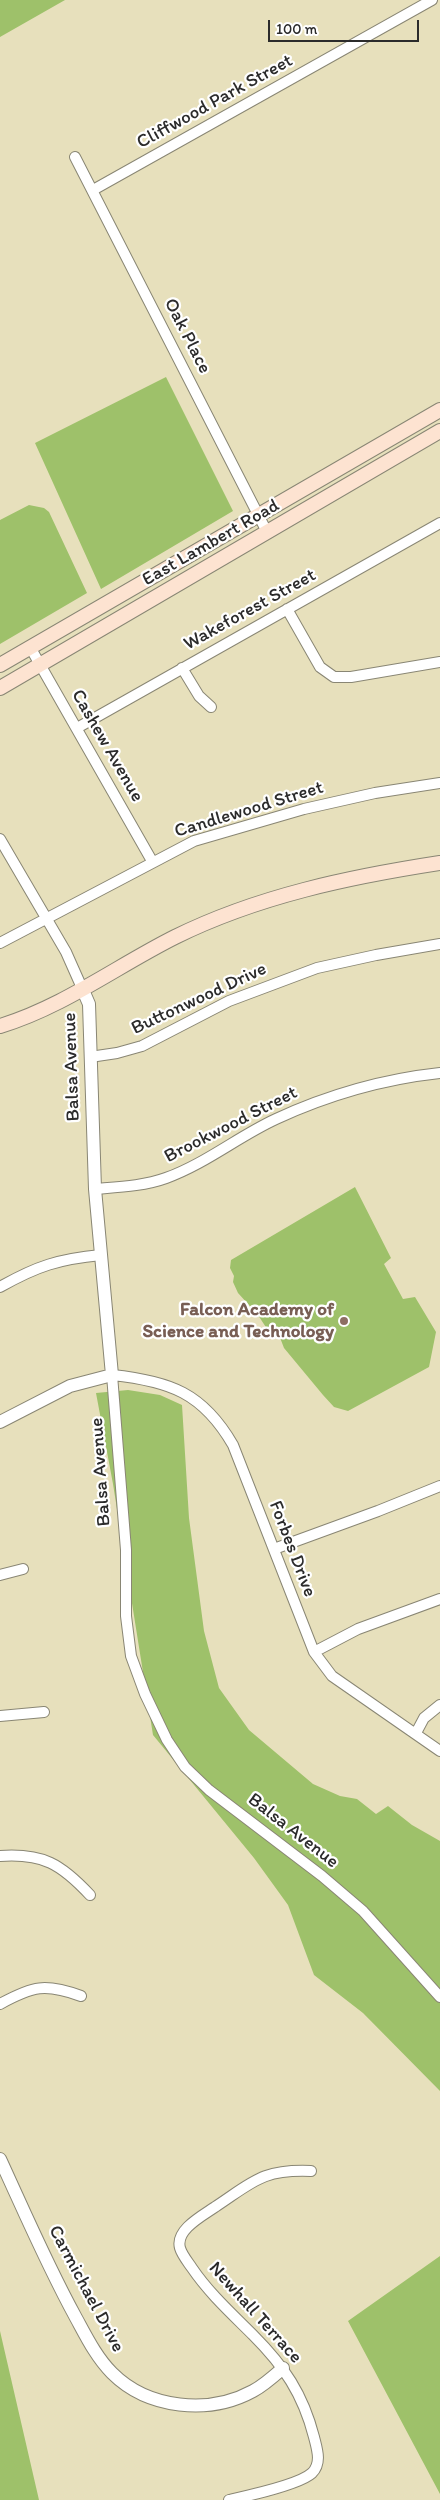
<!DOCTYPE html>
<html>
<head>
<meta charset="utf-8">
<style>
	body { margin:0 }
	#map { position:relative; width:440px; height:2500px; overflow:hidden; background:#e7e0bc; font-family:Itim,sans-serif }
	canvas { display:block }
	.scale { position:absolute; left:268px; top:20px; width:151px; height:22px; box-sizing:border-box; border:2px solid #2b2b2b; border-top:0; padding-left:6px; font-size:15px; line-height:18px; white-space:nowrap; color:#2b2b2b; -webkit-text-stroke:4px #fff; paint-order:stroke }
</style>
</head>
<body>
<div id="map">
<canvas width="440" height="2500"></canvas>
<div class="scale">100 m</div>
</div>
<script>
const ctx = document.querySelector('canvas').getContext('2d');
ctx.lineJoin = 'round';
function fill(path, color) {
  ctx.fillStyle = color;
  ctx.fill(path, 'evenodd');
}
function trace(path, color, width, dash) {
  ctx.strokeStyle = color;
  ctx.lineWidth = width;
  ctx.lineCap = dash ? 'butt' : 'round';
  ctx.setLineDash(dash || []);
  ctx.stroke(path);
}
function drawText(font, color, halo, rows, align = 'center') {
  ctx.font = font + ' Itim,sans-serif';
  ctx.lineWidth = 4.5;
  ctx.setLineDash([]);
  ctx.textBaseline = 'middle';
  ctx.strokeStyle = halo;
  ctx.fillStyle = color;
  for (const [text, x, y, turn = 0] of rows) {
    ctx.save();
    ctx.translate(x, y);
    ctx.rotate((+turn || 0) * Math.PI / 180);
    ctx.textAlign = isNaN(turn) ? turn : align;
    if (halo) ctx.strokeText(text, 0, 0);
    ctx.fillText(text, 0, 0);
    ctx.restore();
  }
}
fill(new Path2D(`
	M0 0H65L0 37Z
	M166 377 233 511 101 589 35 443Z
	M29 505 44 508 49 512 87 593 0 644V520Z
	M355 1187 391 1258 384 1264 403 1299 415 1297 436 1332 429 1367 348 1411 334 1407 323 1395 284 1348 279 1335 269 1332 258 1315 238 1293 233 1282 234 1276 230 1268 231 1260Z
	M128 1390 160 1395 182 1405 189 1518 204 1631 219 1688 249 1730 313 1784 340 1796 357 1799 376 1814 388 1806 412 1825 440 1841V2091L363 2013 314 1975 288 1905 254 1858 153 1735 113 1484 96 1393Z
	M440 2256V2494L348 2321Z
	M0 2331 39 2500H0Z`), '#9ec16a');
const minor = new Path2D(`
	M75 157 267 532
	M93 190 432 0
	M287 609 320 667 334 677H351L440 662
	M30 647 152 861
	M182 668 199 696 211 707
	M77 728 440 523
	M0 839 66 952 82 988
	M0 943 194 841 304 809 375 793 440 783
	M90 1057 117 1053 142 1046 229 1001 317 968 376 955 440 944
	M95 1189C119 1187 144 1186 166 1178 205 1164 239 1136 276 1119 328 1095 384 1079 440 1073
	M0 1287C37 1266 59 1259 101 1255
	M274 1549 378 1511 440 1486
	M0 1575 23 1569
	M314 1652 358 1629 440 1599
	M0 1716 44 1712
	M416 1733 424 1718 440 1705
	M440 1751 332 1676 314 1652 233 1445C203 1393 170 1381 112 1375L126 1550V1616L131 1656 145 1694 167 1740 185 1767 209 1790 322 1876 363 1911 440 1997
	M0 1856C43 1853 61 1864 90 1895
	M0 2004C33 1986 45 1983 81 1996
	M229 2500C247 2496 299 2485 312 2473 322 2463 317 2449 314 2437 303 2394 284 2366 253 2335 231 2313 209 2293 192 2268 188 2262 182 2255 180 2248 175 2230 202 2216 215 2207 253 2182 262 2169 311 2171`);
const tertiary = new Path2D(`
	M0 1422 70 1386 112 1375 95 1189 89 1004 82 988
	M0 2159C24 2211 47 2265 75 2316 86 2336 96 2357 112 2373 148 2409 209 2415 253 2391 264 2385 274 2376 283 2368`);
const secondary = new Path2D(`
	M0 665 440 410
	M0 688 440 431
	M0 1026C63 1007 117 966 175 937 258 896 349 877 440 863`);
trace(minor, '#898674', 12);
trace(tertiary, '#898674', 14);
trace(secondary, '#898674', 16);
trace(minor, '#fff', 10);
trace(tertiary, '#fff', 12);
trace(secondary, '#fde3d1', 14);
for (const [x, y, r, color] of [
	[344,1321,5,"#8d6e63"]
]) {
  const dot = new Path2D();
  dot.arc(x, y, r, 0, 2 * Math.PI);
  ctx.fillStyle = color;
  ctx.fill(dot);
  trace(dot, '#fff', 2);
}
drawText('19px', '#2b2b2b', '#fff', [
	["Cliffwood Park Street",215,102,-29],
	["Oak Place",187,336,63],
	["East Lambert Road",211,543,-30],
	["Wakeforest Street",250,610,-29],
	["Cashew Avenue",107,746,60],
	["Candlewood Street",249,810,-17],
	["Buttonwood Drive",199,999,-25],
	["Balsa Avenue",72,1067,-92],
	["Brookwood Street",231,1125,-27],
	["Balsa Avenue",101,1472,-94],
	["Forbes Drive",292,1549,69],
	["Balsa Avenue",293,1831,38],
	["Carmichael Drive",86,2289,62],
	["Newhall Terrace",255,2313,48]
]);
drawText('bold 19px', '#785e54', '#fff', [
	["Falcon Academy of",334,1310],
	["Science and Technology",334,1332]
], 'right');
</script>
</body>
</html>
